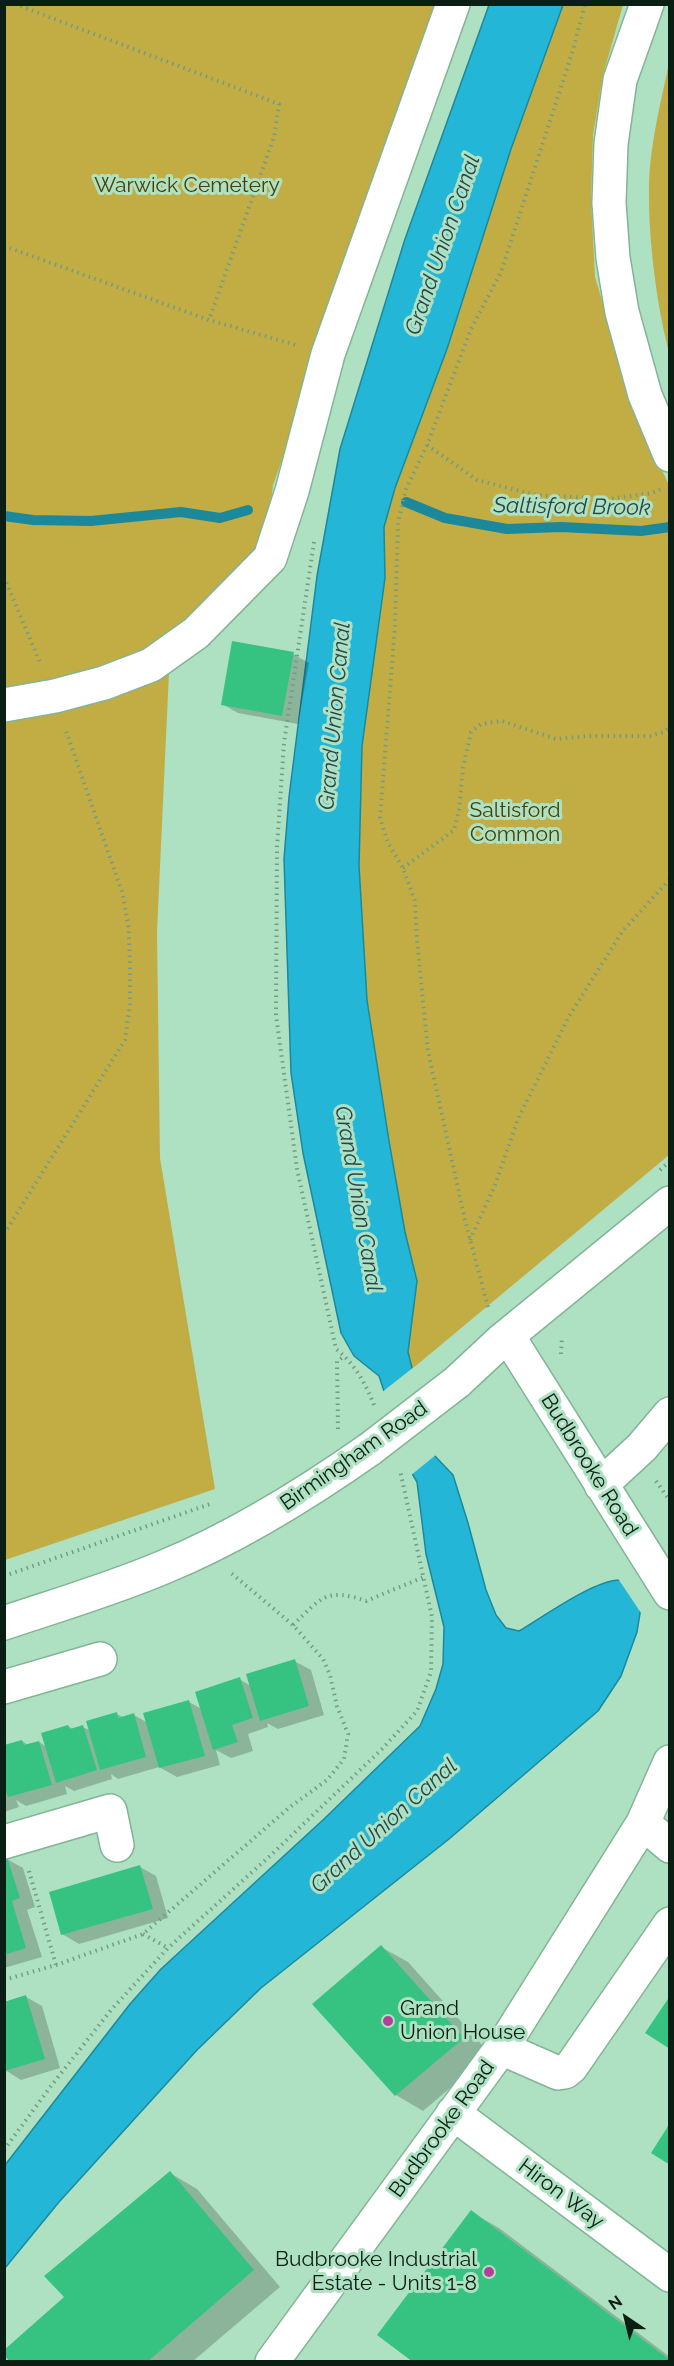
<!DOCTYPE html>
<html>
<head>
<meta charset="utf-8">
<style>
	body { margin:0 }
	#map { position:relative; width:674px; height:2366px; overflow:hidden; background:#aee1c2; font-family:Raleway,sans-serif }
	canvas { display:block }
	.frame { position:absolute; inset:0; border:6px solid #0a1e13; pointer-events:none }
	.north { position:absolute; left:596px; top:2288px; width:60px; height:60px; -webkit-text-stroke:4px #aee1c2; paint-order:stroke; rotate:325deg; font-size:16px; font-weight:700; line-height:24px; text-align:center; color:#0a1e13 }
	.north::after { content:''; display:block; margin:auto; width:21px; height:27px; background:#0a1e13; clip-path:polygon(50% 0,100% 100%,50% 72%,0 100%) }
</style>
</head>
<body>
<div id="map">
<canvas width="674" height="2366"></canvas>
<div class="frame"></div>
<div class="north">N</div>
</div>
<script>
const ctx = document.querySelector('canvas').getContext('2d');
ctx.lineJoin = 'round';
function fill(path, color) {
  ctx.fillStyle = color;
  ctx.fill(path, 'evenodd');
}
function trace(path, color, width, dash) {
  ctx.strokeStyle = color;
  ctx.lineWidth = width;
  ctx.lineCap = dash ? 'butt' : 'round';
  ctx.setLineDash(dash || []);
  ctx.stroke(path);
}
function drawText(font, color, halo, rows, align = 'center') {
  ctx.font = font + ' Raleway,sans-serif';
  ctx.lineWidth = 6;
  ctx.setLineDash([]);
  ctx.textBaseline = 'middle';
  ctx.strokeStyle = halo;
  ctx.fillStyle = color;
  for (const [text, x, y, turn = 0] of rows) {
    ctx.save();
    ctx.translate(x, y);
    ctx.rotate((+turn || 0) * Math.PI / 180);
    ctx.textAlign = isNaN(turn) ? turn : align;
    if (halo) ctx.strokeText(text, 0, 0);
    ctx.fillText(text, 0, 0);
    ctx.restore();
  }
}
fill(new Path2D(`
	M4 5H444L273 485 262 580 169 672 157 932 160 1158 215 1489 5 1560Z
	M563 5H623L603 75 593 135 591 199 595 277 626 380 652 449 669 485V1155L412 1369 408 1352 417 1281 405 1232 389 1141 367 1000 359 866 362 746 385 578 384 527 395 488 447 349 511 149Z
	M669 63 670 352H669C657 307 649 243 649 196 648 152 660 106 669 63Z`), '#c2ad45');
const water = new Path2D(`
	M489 5H563L511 149 447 349 395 488 384 527 385 578 362 746 359 866 367 1000 389 1141 405 1232 417 1281 408 1352 434 1455 453 1475 468 1523 486 1590 496 1615 506 1628 519 1631C543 1617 595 1579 621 1580L642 1601 637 1632 621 1676 598 1711 449 1839 261 1988 197 2050 59 2202 5 2268V2165L130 2004 161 1969 324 1819 420 1726 436 1689 443 1664 444 1627 426 1554 417 1482 410 1470 379 1376 354 1356 341 1333 303 1153 291 1073 284 859 289 797 317 576 340 449 405 239Z`);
fill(water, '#23b6d7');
trace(water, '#1c889c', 1.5);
fill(new Path2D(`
	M414 1367 437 1454 410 1476 381 1393Z
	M670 1540V1579L645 1603 643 1616 617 1577Z`), '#aee1c2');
fill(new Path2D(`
	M293 654 309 663 298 724 238 713 222 704Z
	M294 1661 311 1670 324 1715 278 1729 267 1723 268 1727 248 1734 253 1751 231 1758 216 1750 220 1765 177 1777 159 1767 118 1779 111 1774 112 1779 74 1791 65 1786 67 1794 26 1806 16 1800 19 1807 4 1812V1747L22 1741 28 1745 39 1742 47 1747 68 1726 73 1729 83 1727 91 1731 117 1714 124 1718 134 1715 148 1723 189 1702 202 1709 239 1679 251 1686Z
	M4 1859H7L23 1868 35 1907 27 1910 42 1957 4 1968Z
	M140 1867 156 1876 168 1918 79 1944 62 1934Z
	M381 1947 408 1962 490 2054 423 2111 396 2095Z
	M26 1997 42 2006 60 2068 21 2080 5 2070Z
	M170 2173 197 2189 280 2287 192 2362H12Z
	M471 2212 499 2228 670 2357V2362Z`), '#0003');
trace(new Path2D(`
	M406 502 445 518 507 529 561 527 641 531 670 527
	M4 516 33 520 91 521 181 512 220 518 248 510`), '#1c889c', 10);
fill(new Path2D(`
	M232 641 294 652 282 716 221 705Z
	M295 1659 309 1706 260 1721 246 1674Z
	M240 1677 253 1718 232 1725 238 1742 213 1750 195 1692Z
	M189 1700 205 1756 159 1768 143 1713Z
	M117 1712 118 1718 134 1713 146 1757 100 1770 86 1721Z
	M68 1725 70 1729 83 1725 97 1770 56 1783 41 1733Z
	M22 1740 24 1745 39 1741 52 1785 8 1797 4 1785V1745Z
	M7 1857 20 1898 12 1901 26 1948 4 1955V1858Z
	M140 1865 153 1909 61 1935 49 1892Z
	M381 1945 464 2038 395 2096 312 2004Z
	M26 1995 45 2059 4 2071V2002Z
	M670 1996V2049L645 2033Z
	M670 2123V2165L651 2153Z
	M170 2171 254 2270 147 2362H10L4 2355V2350L64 2297 44 2276Z
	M471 2210 670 2360V2362H413L377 2335Z`), '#36c381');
const minor = new Path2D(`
	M647 4 620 80 611 144 609 203 613 258 622 312 645 395 670 455
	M4 705 55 696 104 683 151 665 196 633 270 558 292 491 328 354 453 4
	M508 1336 670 1593
	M601 1485 642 1447 670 1414
	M4 1687 100 1659
	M643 1823 670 1846
	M4 1842 110 1811 117 1845
	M501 2048 558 2073 565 2072 571 2067 670 1924
	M453 2113 670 2275
	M272 2362 505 2043 643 1823 670 1762`);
const major = new Path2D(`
	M457 1382 501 1341 670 1203
	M4 1623C58 1605 112 1589 164 1567 237 1537 306 1494 370 1449`);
trace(minor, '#82b496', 36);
trace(major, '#82b496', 36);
trace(new Path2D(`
	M15 4 279 104 274 137 209 320
	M4 246 209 320 296 345
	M427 445 477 480 536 495 609 499 652 493 661 489
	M314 542 284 743 277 847 276 1015 297 1169 336 1349C354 1363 366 1384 374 1405
	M4 577 41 665
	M403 868 454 830 459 810 463 767 471 732 481 724 502 721 556 739 589 736H650L664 732 670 727
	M660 1170 670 1161
	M4 1234 125 1040 130 1004V968L129 931 123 895 65 728
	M470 1240 495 1185 518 1119 568 1018 622 932 670 879
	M488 1307 465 1220 428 1051 417 940 415 901 403 868 388 843 380 818 395 626 398 522 406 489 427 445 471 329 501 272 573 50 585 4
	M561 1354 562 1337
	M338 1429 337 1361 345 1356
	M656 1481 670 1501
	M4 1576 213 1503
	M293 1625C321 1598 326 1587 366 1601L424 1577
	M29 1871 56 1965
	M143 1934 168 1948
	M4 1980 56 1965 143 1934 290 1807 327 1780 344 1759 348 1734 337 1706 330 1675 323 1659 293 1625 231 1573
	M4 2150 51 2086 111 2010 168 1948 270 1856 382 1749 417 1711 431 1672 432 1617 400 1470`), '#749c84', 4, [1.5, 4.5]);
trace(minor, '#fff', 33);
trace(major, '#fff', 33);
const majorBridge = new Path2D(`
	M370 1449 457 1382`);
trace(majorBridge, '#82b496', 36, []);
trace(majorBridge, '#fff', 33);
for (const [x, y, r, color] of [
	[388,2021,6,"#b33f98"],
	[489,2272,6,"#b33f98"]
]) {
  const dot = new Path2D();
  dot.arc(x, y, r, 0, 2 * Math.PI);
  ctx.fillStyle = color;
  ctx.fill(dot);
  trace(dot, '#aee1c2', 2);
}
drawText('21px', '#493e03', '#aee1c2', [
	["Warwick Cemetery",187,186],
	["Saltisford",515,811],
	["Common",515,835]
]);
drawText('21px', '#0a1e13', '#aee1c2', [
	["Birmingham Road",354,1456,-35],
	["Budbrooke Road",589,1465,58],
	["Budbrooke Road",442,2129,-54],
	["Hiron Way",561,2194,37]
]);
drawText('21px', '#0a1e13', '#aee1c2', [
	["Grand",400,2009],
	["Union House",400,2033],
	["Budbrooke Industrial",477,2260,"right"],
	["Estate - Units 1-8",477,2284,"right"]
], 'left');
drawText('italic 22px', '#28454d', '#aee1c2', [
	["Grand Union Canal",443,245,-71],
	["Saltisford Brook",572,507,1],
	["Grand Union Canal",335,716,-85],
	["Grand Union Canal",358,1199,80],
	["Grand Union Canal",384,1826,-42]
]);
</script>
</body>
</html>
